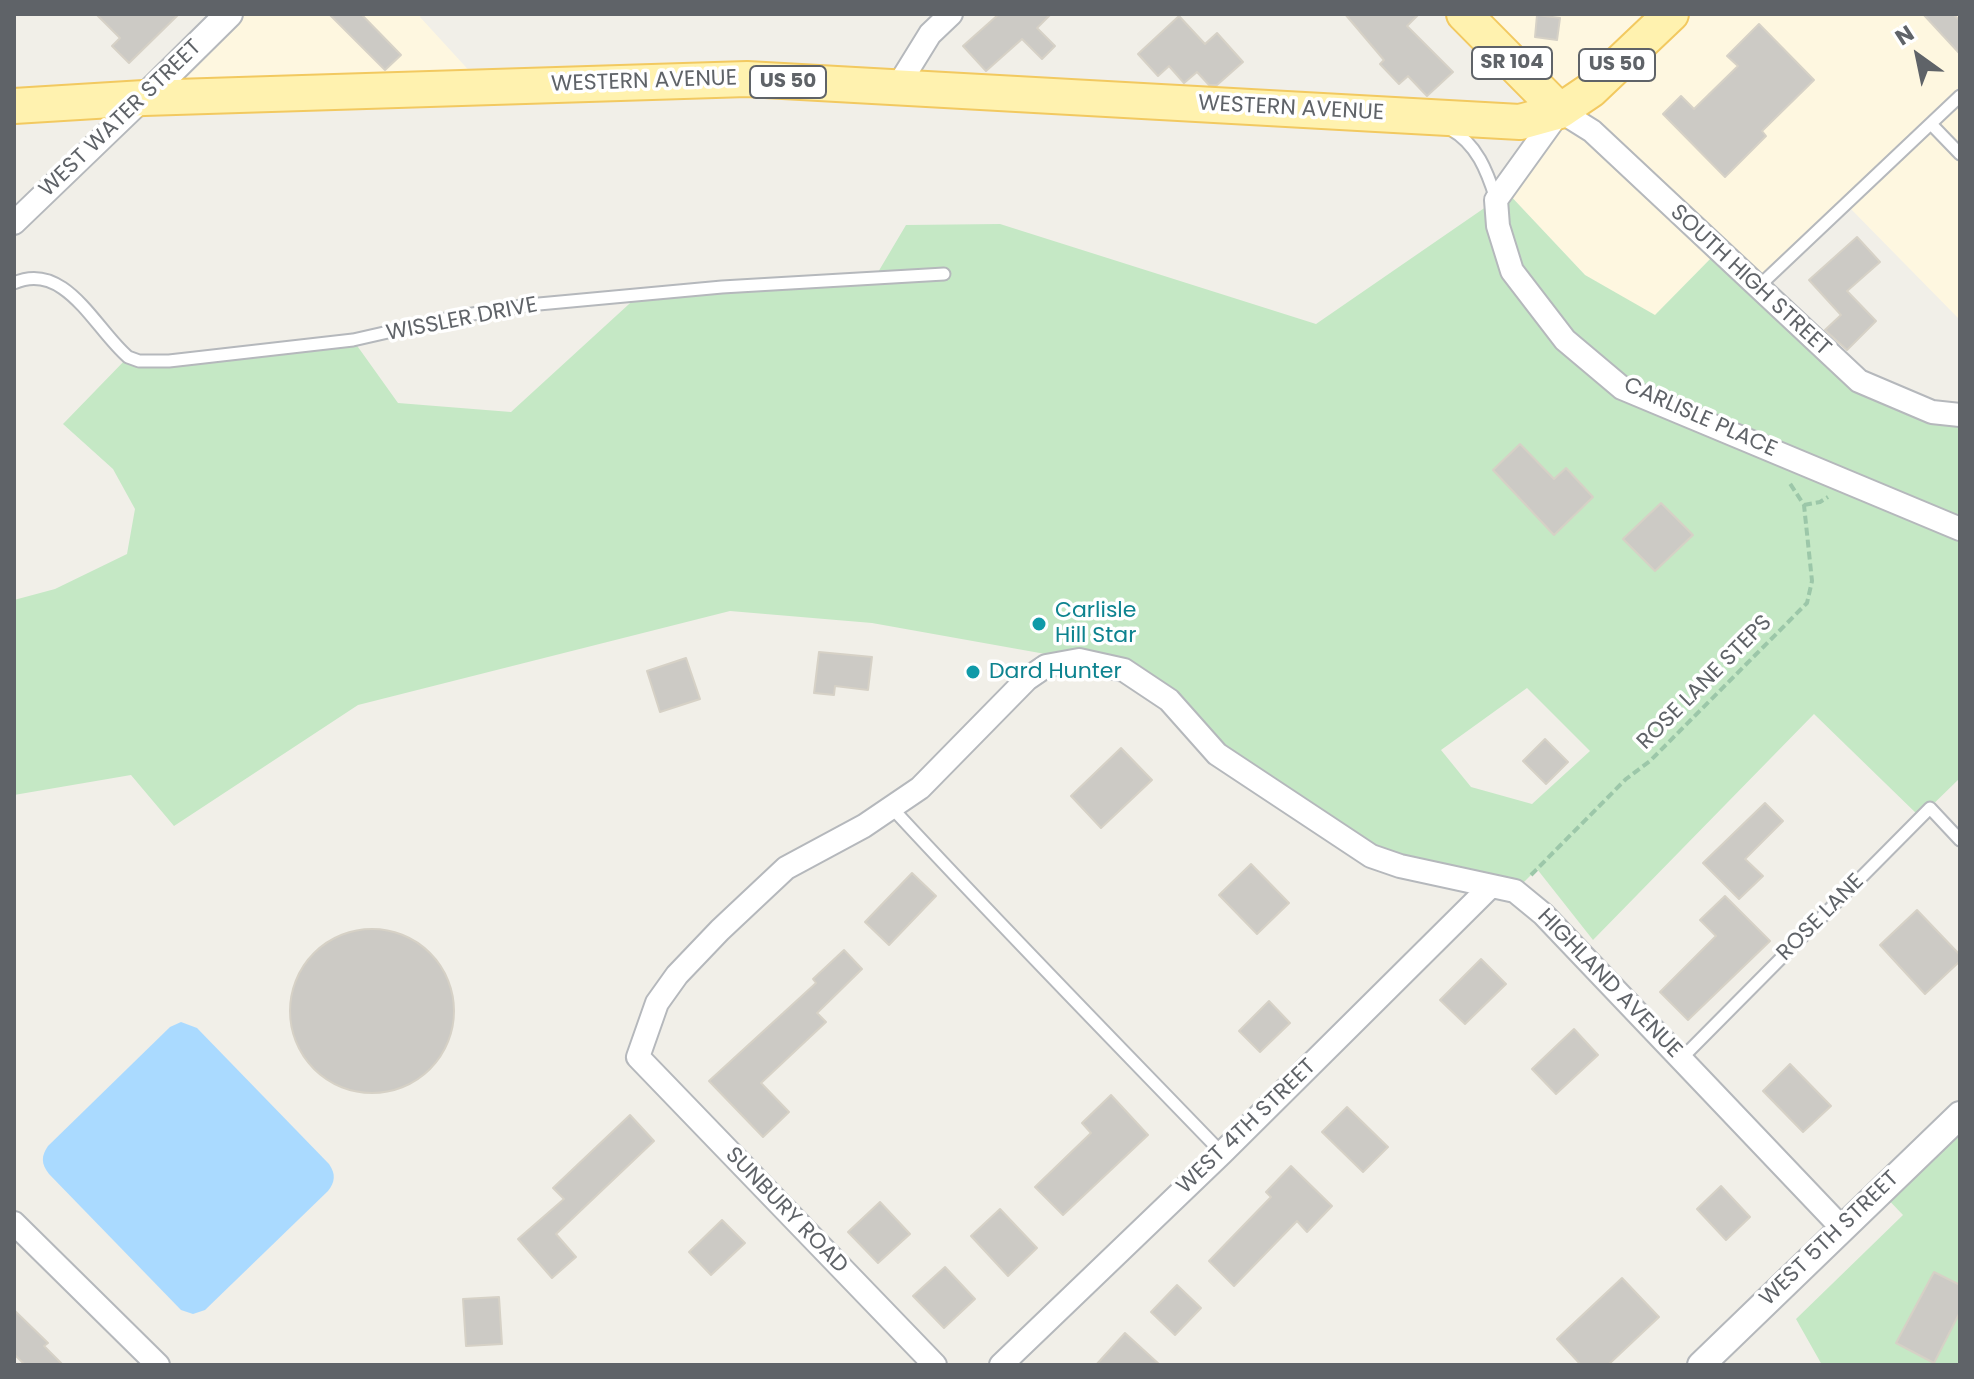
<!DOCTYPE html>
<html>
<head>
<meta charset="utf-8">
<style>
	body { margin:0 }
	#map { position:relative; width:1974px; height:1379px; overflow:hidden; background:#f1efe8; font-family:Poppins,sans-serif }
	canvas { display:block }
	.frame { position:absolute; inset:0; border:16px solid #5f6368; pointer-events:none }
	.north { position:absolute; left:1878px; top:16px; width:80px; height:80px; -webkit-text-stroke:6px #fff; paint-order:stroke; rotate:327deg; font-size:22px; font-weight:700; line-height:32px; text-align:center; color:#5f6368 }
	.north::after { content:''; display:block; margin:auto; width:28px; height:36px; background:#5f6368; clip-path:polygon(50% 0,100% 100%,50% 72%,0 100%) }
</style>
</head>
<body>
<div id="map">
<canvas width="1974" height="1379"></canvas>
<div class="frame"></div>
<div class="north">N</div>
</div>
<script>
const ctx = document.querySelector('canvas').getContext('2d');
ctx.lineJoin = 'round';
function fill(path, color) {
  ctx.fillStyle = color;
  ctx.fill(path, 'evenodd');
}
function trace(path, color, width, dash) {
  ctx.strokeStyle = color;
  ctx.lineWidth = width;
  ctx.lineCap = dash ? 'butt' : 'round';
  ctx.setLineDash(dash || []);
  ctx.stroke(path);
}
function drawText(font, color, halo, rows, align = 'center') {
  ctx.font = font + ' Poppins,sans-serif';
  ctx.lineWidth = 7;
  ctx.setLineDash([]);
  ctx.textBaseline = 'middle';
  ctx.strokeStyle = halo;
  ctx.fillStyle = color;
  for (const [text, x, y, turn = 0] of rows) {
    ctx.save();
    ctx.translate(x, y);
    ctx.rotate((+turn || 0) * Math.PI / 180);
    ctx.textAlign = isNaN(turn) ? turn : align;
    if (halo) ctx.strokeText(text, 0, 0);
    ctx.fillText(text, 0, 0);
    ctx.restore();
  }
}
fill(new Path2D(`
	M244 14H422L420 17 474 76 173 81Z
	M1464 14H1960V320L1846 204 1757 288 1718 251 1655 316 1585 275 1505 190 1560 111Z`), '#fef7e0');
fill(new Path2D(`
	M1505 190 1585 275 1655 315 1718 251 1859 381 1960 413V778L1920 817 1814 714 1593 940 1537 869 1515 891 1400 866 1244 773 1169 700 1079 660 872 623 730 611 358 705 174 826 131 775 14 795V600L55 589 127 554 135 509 113 469 63 424 128 357 139 361 353 340 398 403 511 412 640 294 874 279 906 225 1000 224 1316 324 1496 200ZM1527 688 1590 751 1532 804 1471 787 1441 750Z
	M1960 1115V1365H1822L1796 1319 1903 1215 1880 1191Z`), '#c5e8c5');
fill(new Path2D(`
	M181 1022 197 1028 329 1164C336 1174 335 1182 328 1191L205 1310 193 1314 181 1310 49 1174C41 1164 41 1156 48 1146L170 1027Z`), '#aadaff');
const building = new Path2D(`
	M96 14H179L129 63 112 46 120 38Z
	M329 14H361L401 55 385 70Z
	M999 14H1051L1037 28 1055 46 1042 59 1022 39 986 71 963 46Z
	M1345 14H1419L1407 26 1453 72 1427 96 1408 76 1399 84 1380 64 1384 60Z
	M1923 14H1953L1960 21V54Z
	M1537 15 1560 18 1557 40 1535 37Z
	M1179 16 1205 44 1217 33 1243 62 1217 85H1209L1197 72 1184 83 1169 66 1158 76 1138 54Z
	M1759 24 1814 80 1762 131 1766 136 1725 177 1663 114 1681 96 1694 109 1738 66 1727 56Z
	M1857 237 1880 262 1847 291 1876 321 1847 350 1825 330 1841 315 1809 280Z
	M1520 444 1554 479 1566 468 1593 497 1554 535 1493 470Z
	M1661 503 1693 535 1655 571 1623 539Z
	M819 652 872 657 868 690 835 686 834 695 814 693Z
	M686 658 700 699 660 712 647 671Z
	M1545 739 1568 762 1546 784 1523 761Z
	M1121 748 1152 780 1101 828 1071 796Z
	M1765 803 1783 821 1745 859 1763 876 1739 899 1703 863Z
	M1251 864 1289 903 1257 934 1219 895Z
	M912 873 936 896 889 945 865 922Z
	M1725 896 1770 941 1688 1020 1660 992 1716 936 1700 920Z
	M1917 910 1960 955V961L1925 994 1880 945Z
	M290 1011a82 82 0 1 1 164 0a82 82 0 1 1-164 0Z
	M844 950 862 969 817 1013 826 1022 761 1083 789 1112 763 1137 709 1081 816 983 813 979Z
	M1481 959 1506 984 1465 1024 1440 1000Z
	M1269 1001 1290 1023 1260 1052 1239 1031Z
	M1574 1029 1598 1055 1556 1094 1532 1069Z
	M1790 1064 1831 1106 1803 1132 1763 1091Z
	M1111 1095 1148 1135 1063 1215 1035 1187 1091 1133 1082 1123Z
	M1347 1107 1388 1147 1363 1172 1322 1132Z
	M630 1115 654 1141 556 1234 576 1257 552 1278 518 1239 564 1199 553 1188Z
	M1291 1166 1332 1206 1307 1232 1297 1221 1234 1286 1209 1261 1271 1197 1266 1192Z
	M1721 1186 1750 1217 1726 1240 1697 1209Z
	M880 1202 910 1234 878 1263 848 1232Z
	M1000 1209 1037 1248 1008 1276 971 1236Z
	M722 1220 745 1243 711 1275 689 1252Z
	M945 1267 975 1299 944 1328 913 1296Z
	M1934 1272 1960 1285V1312L1934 1363 1896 1343Z
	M1622 1278 1659 1317 1608 1365H1581L1557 1339Z
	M1177 1285 1201 1308 1175 1335 1151 1312Z
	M499 1297 502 1344 466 1346 463 1299Z
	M14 1310 48 1343 44 1346 63 1365H25L14 1354Z
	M1125 1333 1160 1365H1096Z`);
fill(building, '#cccac5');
trace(building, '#d6d1c6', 2);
const service = new Path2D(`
	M1931 124 1960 154
	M1450 129C1477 144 1487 171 1496 199
	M14 283C65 260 95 329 128 357L139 361H169L353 340 454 317 528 305 722 287 944 274
	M1758 287 1960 96
	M892 808C1000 925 1111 1038 1222 1153
	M1681 1059 1930 808 1960 840`);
const minor = new Path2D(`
	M896 89 930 34 951 14
	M14 223 144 98
	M1960 415 1932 412 1859 381 1592 131 1560 111 1496 200 1498 226 1512 271 1565 340 1622 388 1960 529
	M14 1223 158 1365
	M935 1365 638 1057 657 1003 677 975 720 930 786 868 864 826 920 788 1027 679 1046 666 1079 660 1124 670 1169 700 1217 754 1371 856 1400 866 1515 891 1543 914 1841 1227
	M1001 1365 1222 1153 1490 887`);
const tertiary = new Path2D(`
	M144 98 229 14
	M1701 1365 1960 1115`);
const primary = new Path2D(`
	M1464 14 1560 111
	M14 106 144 98 747 79 1520 122 1560 111 1591 90 1671 14`);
trace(service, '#b5b8bc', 15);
trace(minor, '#b5b8bc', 26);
trace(tertiary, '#b5b8bc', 30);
trace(primary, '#f2c960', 38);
trace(new Path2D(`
	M1804 505 1820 502 1828 497
	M1531 875 1626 779 1650 761 1807 603 1812 581 1804 505 1789 482`), '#9cc7a9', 4, [8, 4]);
trace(service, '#fff', 11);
trace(minor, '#fff', 22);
trace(tertiary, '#fff', 26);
trace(primary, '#fff2af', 34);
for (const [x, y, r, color] of [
	[1039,624,8,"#0f9aa8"],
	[973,672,8,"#0f9aa8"]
]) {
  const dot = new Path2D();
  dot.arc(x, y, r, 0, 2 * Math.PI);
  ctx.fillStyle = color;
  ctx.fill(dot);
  trace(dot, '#fff', 3);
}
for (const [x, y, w] of [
	[1512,63,80],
	[1617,65,76],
	[788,82,76]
]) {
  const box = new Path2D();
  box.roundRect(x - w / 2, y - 16, w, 32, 6);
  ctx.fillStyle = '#fff';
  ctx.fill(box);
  trace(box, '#5f6368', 2);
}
drawText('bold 20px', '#5f6368', null, [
	["SR 104",1512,63],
	["US 50",1617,65],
	["US 50",788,82]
]);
drawText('22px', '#5f6368', '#fff', [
	["WESTERN AVENUE",644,82,-2],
	["WESTERN AVENUE",1291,109,3],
	["WEST WATER STREET",121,119,-44],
	["SOUTH HIGH STREET",1750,281,43],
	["WISSLER DRIVE",462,320,-11],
	["CARLISLE PLACE",1700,418,24],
	["ROSE LANE STEPS",1705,683,-45],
	["ROSE LANE",1821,918,-45],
	["HIGHLAND AVENUE",1609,984,46],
	["WEST 4TH STREET",1247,1127,-44],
	["SUNBURY ROAD",786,1211,46],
	["WEST 5TH STREET",1830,1239,-44]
]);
drawText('22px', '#0d838f', '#fff', [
	["Carlisle",1055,611],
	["Hill Star",1055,636],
	["Dard Hunter",989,672]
], 'left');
</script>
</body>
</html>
